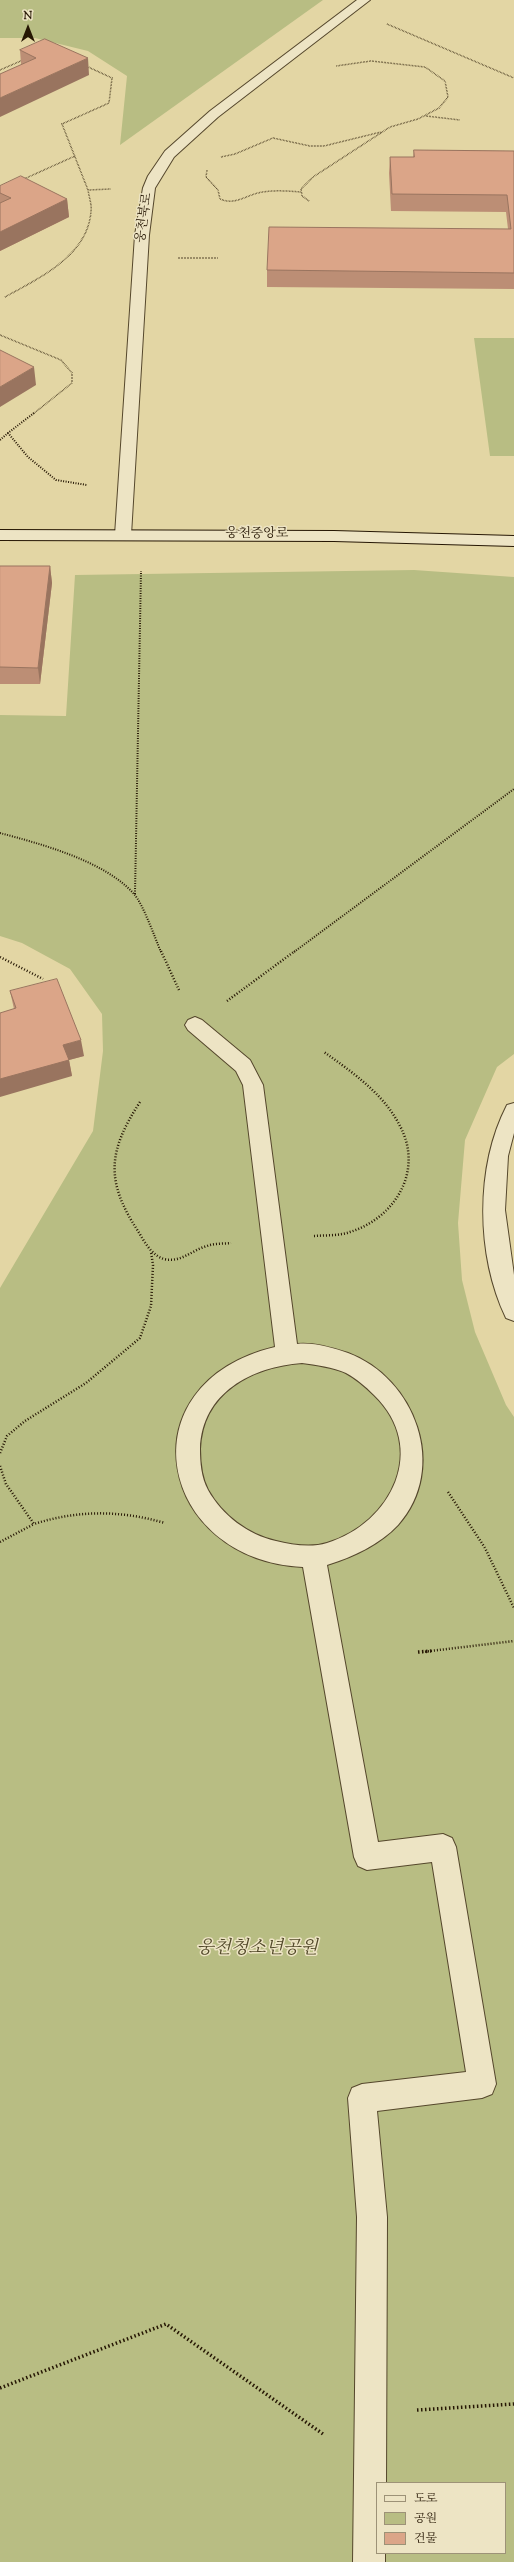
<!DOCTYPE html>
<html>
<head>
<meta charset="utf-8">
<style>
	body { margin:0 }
	#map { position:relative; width:514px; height:2562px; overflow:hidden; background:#e3d6a4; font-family:"Sorts Mill Goudy","Noto Serif KR",serif }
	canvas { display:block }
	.legend { position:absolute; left:376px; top:2482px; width:130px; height:72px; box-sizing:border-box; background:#ede4c4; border:1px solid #9d9277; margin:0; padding:5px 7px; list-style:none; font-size:12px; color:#261704 }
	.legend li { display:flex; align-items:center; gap:8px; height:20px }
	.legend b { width:20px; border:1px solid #9d9277 }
	.north { position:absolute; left:8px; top:8px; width:40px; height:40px; -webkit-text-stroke:3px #ede4c4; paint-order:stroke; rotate:0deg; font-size:11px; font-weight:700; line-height:16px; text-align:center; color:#261704 }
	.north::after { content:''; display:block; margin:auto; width:14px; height:18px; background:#261704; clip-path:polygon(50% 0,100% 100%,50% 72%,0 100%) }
</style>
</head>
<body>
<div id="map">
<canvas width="514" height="2562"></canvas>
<ul class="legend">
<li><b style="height:5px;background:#ede4c4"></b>도로</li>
<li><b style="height:11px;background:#b8bd83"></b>공원</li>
<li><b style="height:11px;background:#dba588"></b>건물</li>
</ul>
<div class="north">N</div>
</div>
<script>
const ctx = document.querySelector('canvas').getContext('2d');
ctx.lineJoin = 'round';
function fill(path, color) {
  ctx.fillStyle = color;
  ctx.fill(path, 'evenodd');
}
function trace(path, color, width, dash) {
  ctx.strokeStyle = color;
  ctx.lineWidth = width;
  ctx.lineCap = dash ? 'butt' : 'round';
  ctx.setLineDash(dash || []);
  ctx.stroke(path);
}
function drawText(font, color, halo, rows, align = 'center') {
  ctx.font = font + ' "Sorts Mill Goudy","Noto Serif KR",serif';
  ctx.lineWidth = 3;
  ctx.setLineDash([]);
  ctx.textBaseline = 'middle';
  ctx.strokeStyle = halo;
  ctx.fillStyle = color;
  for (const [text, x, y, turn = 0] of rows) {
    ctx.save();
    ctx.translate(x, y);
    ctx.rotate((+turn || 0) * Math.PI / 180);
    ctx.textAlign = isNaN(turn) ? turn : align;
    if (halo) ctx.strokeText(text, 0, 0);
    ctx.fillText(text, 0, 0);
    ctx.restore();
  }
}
fill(new Path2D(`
	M0 0H323L120 145 127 76 88 51 35 38H0Z
	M474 338H514V456H490Z
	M414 570 514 577V1054L497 1067 465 1140 458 1223 462 1280 475 1332 506 1405 514 1417V2562H0V1288L93 1131 103 1051 102 1014 70 969 22 943 0 936V715L66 716 75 575ZM377 2483H505V2553H377Z`), '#b8bd83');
const street = new Path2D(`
	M357 0H370L218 117 174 157 155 188 149 235 131 535 123 540 117 538 115 535 135 235 143 188 148 176 165 151 210 111Z
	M195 1017 202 1020 250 1060 263 1085 297 1344C313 1342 333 1348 348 1353 415 1378 449 1468 398 1525 379 1545 353 1557 327 1565L378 1842 443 1834 452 1838 456 1847 496 2084 492 2094 482 2098 377 2111 387 2217 386 2483H377V2553H385V2562H353L357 2217 348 2098 352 2088 362 2084 466 2072 432 1862 367 1870 358 1866 354 1857 303 1567C159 1560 122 1384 275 1347L243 1085 236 1071 188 1030 185 1025 188 1020ZM302 1363C316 1365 333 1367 346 1373 357 1379 365 1386 374 1395 429 1448 392 1523 327 1543 311 1548 292 1545 276 1541 248 1535 222 1515 208 1490 201 1477 200 1462 200 1449 202 1392 252 1367 302 1363Z
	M514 1103V1133L508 1156 505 1210 514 1275V1321L506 1318C476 1255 475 1167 507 1105Z`);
const secondary = new Path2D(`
	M0 530 334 531 514 536V546L334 541 0 540Z`);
trace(street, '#55472c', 2);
trace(secondary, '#261704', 2);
trace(new Path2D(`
	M387 24 514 78
	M86 66 112 78 109 103 62 124 88 190 111 189
	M0 70 23 60
	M426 116 460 120
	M221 157 235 154 273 138 310 146H324L381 132
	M207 170 206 177 218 190 220 199C236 206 247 194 263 192 275 190 288 191 301 192
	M24 179 75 156
	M309 201 302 196 301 189 313 177 390 127 418 119 439 108 448 97 445 81 425 67 371 61 336 66
	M178 258H218
	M5 297C39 278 88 256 91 211 92 205 89 197 88 190
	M0 335 61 360 72 373V383L33 414`), '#261704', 1.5, [0.5, 1]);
trace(new Path2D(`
	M34 413 8 433 28 457 56 480 87 485
	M0 440 8 433
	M0 833C41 844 105 861 134 894 143 904 155 938 161 952
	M135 894 141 571
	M294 952 514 789`), '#261704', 2, [1, 1.5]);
trace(new Path2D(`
	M161 951 179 990
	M0 957 43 979
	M227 1001 295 951
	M140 1102C108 1151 105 1181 138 1231 144 1241 151 1255 164 1259 181 1263 192 1250 207 1246 215 1243 223 1244 231 1243
	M314 1236C326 1235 339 1236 350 1232 395 1218 424 1171 400 1126 384 1094 352 1072 324 1052
	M0 1453 7 1436 25 1421 86 1383 140 1338 151 1306 153 1265 151 1252
	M0 1466 6 1484 34 1524C78 1510 120 1510 165 1523
	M448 1492 485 1548 514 1608
	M0 1542 34 1524
	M422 1652 514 1641`), '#261704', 2.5, [1, 2]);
trace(new Path2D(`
	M418 1652 431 1651
	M0 2388 166 2324 323 2434
	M417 2410 514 2404`), '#261704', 3.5, [1.5, 2.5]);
fill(street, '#ede4c4');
fill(secondary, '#ede4c4');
fill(new Path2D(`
	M20 50 89 75 21 64Z
	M414 150 514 151V289L267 287V270L508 229 506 212 391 211 389 173 390 157H413Z
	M0 186 67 199 69 217 0 251Z
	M0 566H50L52 583 40 684H0Z
	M10 991 84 1056 69 1060 72 1076 14 1009Z`), '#bc8e75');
fill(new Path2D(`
	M88 58 89 75 0 117V98Z
	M67 199 69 217 0 251V232Z
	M34 367 36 385 0 407V387Z
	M50 566 52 583 40 684 38 668Z
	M81 1040 84 1056 69 1060 72 1076 0 1097V1079L63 1045Z`), '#99745f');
const building = new Path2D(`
	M45 39 88 58 0 98V74L36 58 20 50Z
	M414 150 514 151V273L267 270 269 227 511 229 507 195 392 194 390 157H414Z
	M21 176 67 199 0 232V203L11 198 0 193V186Z
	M0 350 34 367 0 387Z
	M0 566H50L38 668 0 667Z
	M57 979 81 1040 63 1045 69 1060 0 1079V1013L16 1008 10 991Z`);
fill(building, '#dba588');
trace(building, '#99745f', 1);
drawText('13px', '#261704', '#ede4c4', [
	["웅천북로",145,218,-82],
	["웅천중앙로",257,535]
]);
drawText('italic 18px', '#52492a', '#ede4c4', [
	["웅천청소년공원",257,1950]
]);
</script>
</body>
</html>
